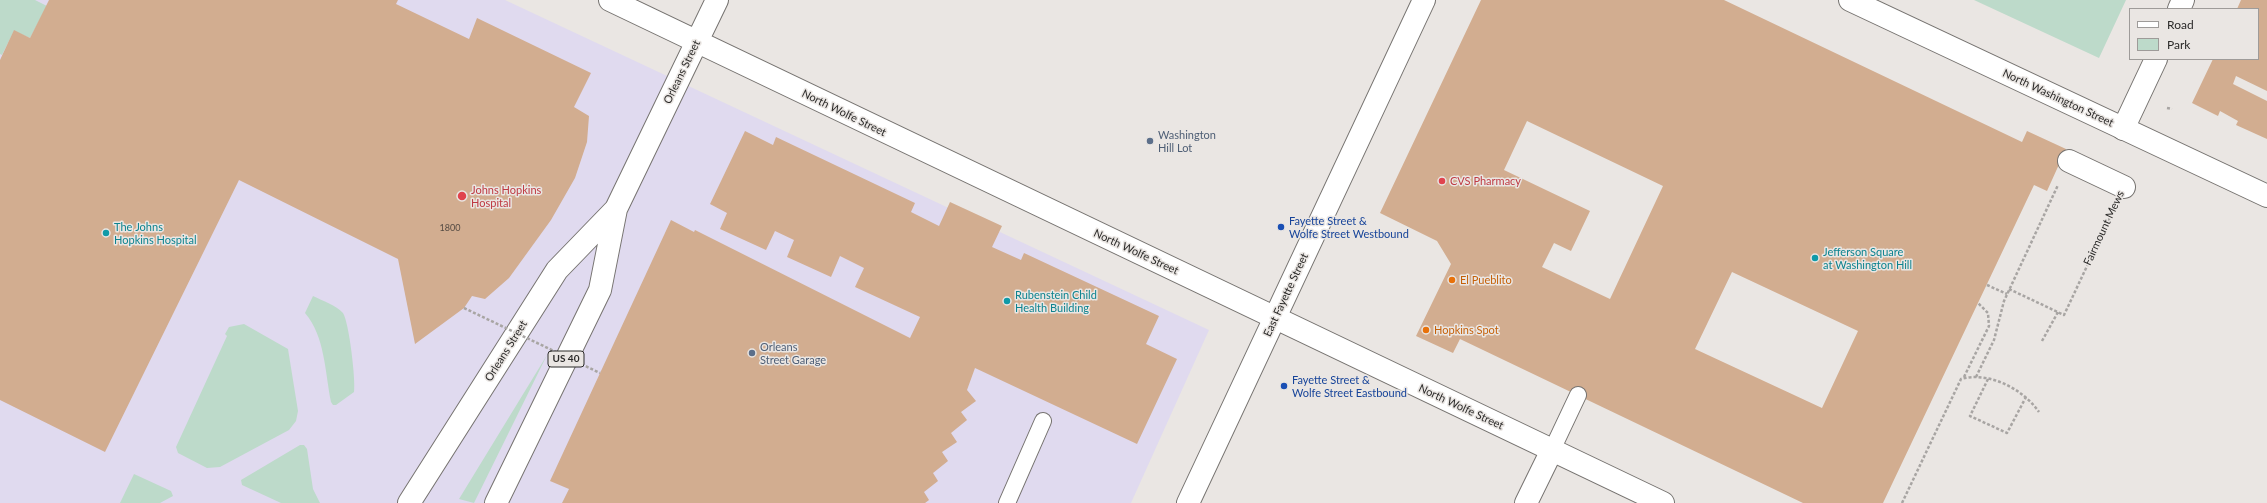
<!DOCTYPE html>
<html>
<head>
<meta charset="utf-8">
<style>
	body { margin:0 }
	#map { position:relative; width:2267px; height:503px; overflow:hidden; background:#eae6e3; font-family:Lato,sans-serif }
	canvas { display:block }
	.legend { position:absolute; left:2129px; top:8px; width:130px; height:52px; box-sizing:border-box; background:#eae6e3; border:1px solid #9e9b99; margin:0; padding:5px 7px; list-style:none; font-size:12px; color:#2b2a29 }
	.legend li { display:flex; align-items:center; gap:8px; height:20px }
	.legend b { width:20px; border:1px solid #9e9b99 }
</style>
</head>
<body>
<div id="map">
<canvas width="2267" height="503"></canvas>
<ul class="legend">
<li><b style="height:5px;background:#fff"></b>Road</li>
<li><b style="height:11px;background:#bddaca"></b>Park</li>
</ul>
</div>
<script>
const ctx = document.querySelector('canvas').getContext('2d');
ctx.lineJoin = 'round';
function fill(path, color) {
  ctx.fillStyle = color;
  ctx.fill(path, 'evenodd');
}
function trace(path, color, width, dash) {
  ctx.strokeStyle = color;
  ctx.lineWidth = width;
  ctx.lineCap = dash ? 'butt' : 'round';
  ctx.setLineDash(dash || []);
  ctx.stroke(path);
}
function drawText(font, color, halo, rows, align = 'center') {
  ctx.font = font + ' Lato,sans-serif';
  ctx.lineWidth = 3;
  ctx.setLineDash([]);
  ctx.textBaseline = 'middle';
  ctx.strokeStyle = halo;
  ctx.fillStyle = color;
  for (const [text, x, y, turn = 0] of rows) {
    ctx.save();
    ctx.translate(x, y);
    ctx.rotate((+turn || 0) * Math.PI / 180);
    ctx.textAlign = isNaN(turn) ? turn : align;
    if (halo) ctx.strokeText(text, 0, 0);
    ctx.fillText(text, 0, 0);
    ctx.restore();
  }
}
fill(new Path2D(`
	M0 0H505L1209 330 1131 503H0Z`), '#e0daef');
fill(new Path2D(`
	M0 0H35L47 6 30 38 14 31 2 55 0 54Z
	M1974 0H2126L2099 58Z
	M313 296C323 301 336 305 343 313 349 322 356 381 354 392L336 405H333L331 402C325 372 325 336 305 313Z
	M244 324 288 349 298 411 296 421 289 430 220 467 207 468 178 453 176 447 227 336 225 334 229 327Z
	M547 355 474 503 459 499Z
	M300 445H304L307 449 313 489 320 503H281L242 485 241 480Z
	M134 474 171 491 173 496 160 503H120Z`), '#bddaca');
fill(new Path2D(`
	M49 0H398L396 4 469 39 477 18 591 73 574 107 589 116 587 142 575 178 551 220 509 278 485 299 472 296 464 308 415 344 398 259 239 180 105 452 0 400V60L14 30 30 38Z
	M1481 0H1724L2022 142 2027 131 2066 149 2047 191 2034 185 1883 503H1803L1460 339 1453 353 1416 336 1451 264 1437 241 1380 213ZM1527 121 1663 186 1610 299 1542 267 1554 243 1571 251 1590 211 1504 170ZM1732 272 1858 331 1822 408 1695 349Z
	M2241 0H2267V91L2236 76 2233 84 2267 101V139L2236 125 2238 121 2220 111 2218 116 2192 103 2213 59H2258V9H2237Z
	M745 131 773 145 776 137 915 203 911 212 939 226 950 202 1002 226 992 247 1021 260 1024 253 1159 316 1146 344 1177 359 1137 444 975 368 967 390 976 401 961 412 967 420 951 433 957 442 942 452 948 461 933 473 938 481 924 492 929 500 925 503H562L569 489 550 481 671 220 694 232 695 230 910 338 920 317 855 287 864 268 840 256 831 277 787 257 794 240 775 231 766 250 720 229 727 213 710 204Z`), '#d2ad90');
const lane = new Path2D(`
	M1552 450 1578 395
	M1007 503 1043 421`);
const street = new Path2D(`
	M2179 9 2183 0
	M2123 129 2156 59
	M2069 161 2124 187
	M1526 503 1552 450`);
const secondary = new Path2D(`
	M1188 503 1424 0`);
const primary = new Path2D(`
	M610 0 1663 503
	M1850 0 2267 196
	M409 503 557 270 616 209
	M496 503 600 290 616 209 717 0`);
trace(lane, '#767370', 18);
trace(street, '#767370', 24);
trace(secondary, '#767370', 24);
trace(primary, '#767370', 24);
trace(new Path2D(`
	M2167 108 2172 109
	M1987 285 2007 294
	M2009 289 2064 315 2112 213
	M2042 341 2058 312
	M1964 377 1989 326 1988 313 1978 303
	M1976 377 1994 340 2004 301 2058 185
	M1988 379 1970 416 2007 433 2026 397
	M1902 503 1961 379C1989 371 2023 389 2039 412`), '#a8a5a3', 2.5, [3, 2]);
trace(lane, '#fff', 16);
trace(street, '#fff', 22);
trace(secondary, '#fff', 22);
trace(primary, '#fff', 22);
trace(new Path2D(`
	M464 308 600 373`), '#a8a5a3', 2.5, [3, 2]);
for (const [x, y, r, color] of [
	[1150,141,4,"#5c6f8a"],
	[1442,181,4,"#e0444e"],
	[462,196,5,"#e0444e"],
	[1281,227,4,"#1a4fb4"],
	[106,233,4,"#0f9aa8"],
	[1815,258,4,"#0f9aa8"],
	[1452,280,4,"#e8710a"],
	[1007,301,4,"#0f9aa8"],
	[1426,330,4,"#e8710a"],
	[752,353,4,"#5c6f8a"],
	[1284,386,4,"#1a4fb4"]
]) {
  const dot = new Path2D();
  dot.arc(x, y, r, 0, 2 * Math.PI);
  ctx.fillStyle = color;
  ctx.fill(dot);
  trace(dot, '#eae6e3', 1.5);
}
drawText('9px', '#554b43', null, [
	["1800",450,228]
]);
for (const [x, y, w] of [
	[566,359,36]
]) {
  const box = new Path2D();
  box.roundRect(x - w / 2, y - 8, w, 16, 3);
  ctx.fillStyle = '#eae6e3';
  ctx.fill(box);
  trace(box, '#2b2a29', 1);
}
drawText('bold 10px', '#2b2a29', null, [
	["US 40",566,359]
]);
drawText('11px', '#2b2a29', '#eae6e3', [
	["Orleans Street",682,72,-64],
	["North Washington Street",2058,98,25],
	["North Wolfe Street",844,113,26],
	["Fairmount Mews",2104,228,-65],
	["North Wolfe Street",1136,252,25],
	["East Fayette Street",1286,295,-65],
	["Orleans Street",506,351,-58],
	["North Wolfe Street",1461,407,25]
]);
drawText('11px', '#4e5e75', '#eae6e3', [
	["Washington",1158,135],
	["Hill Lot",1158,148],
	["Orleans",760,347],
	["Street Garage",760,360]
], 'left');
drawText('11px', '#be3a42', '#eae6e3', [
	["CVS Pharmacy",1450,181],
	["Johns Hopkins",471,190],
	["Hospital",471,203]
], 'left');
drawText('11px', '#164399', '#eae6e3', [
	["Fayette Street &",1289,221],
	["Wolfe Street Westbound",1289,234],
	["Fayette Street &",1292,380],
	["Wolfe Street Eastbound",1292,393]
], 'left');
drawText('11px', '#0d838f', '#eae6e3', [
	["The Johns",114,227],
	["Hopkins Hospital",114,240],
	["Jefferson Square",1823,252],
	["at Washington Hill",1823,265],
	["Rubenstein Child",1015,295],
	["Health Building",1015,308]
], 'left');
drawText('11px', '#c56008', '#eae6e3', [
	["El Pueblito",1460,280],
	["Hopkins Spot",1434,330]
], 'left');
</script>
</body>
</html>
